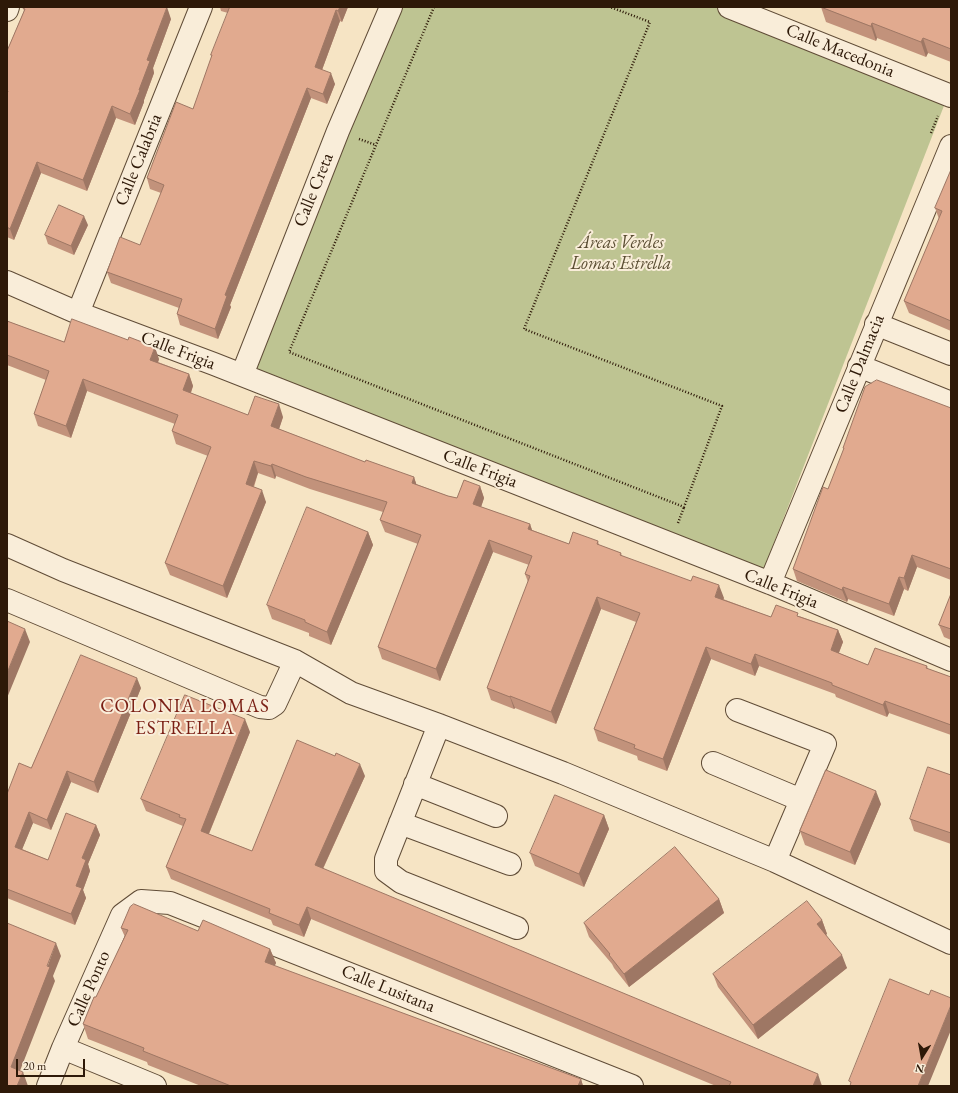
<!DOCTYPE html>
<html>
<head>
<meta charset="utf-8">
<style>
	body { margin:0 }
	#map { position:relative; width:958px; height:1093px; overflow:hidden; background:#f6e4c4; font-family:"EB Garamond",serif }
	canvas { display:block }
	.frame { position:absolute; inset:0; border:8px solid #2e1908; pointer-events:none }
	.north { position:absolute; left:902px; top:1037px; width:40px; height:40px; -webkit-text-stroke:3px #f9edd9; paint-order:stroke; rotate:191deg; font-size:11px; font-weight:700; line-height:16px; text-align:center; color:#2e1908 }
	.north::after { content:''; display:block; margin:auto; width:14px; height:18px; background:#2e1908; clip-path:polygon(50% 0,100% 100%,50% 72%,0 100%) }
	.scale { position:absolute; left:16px; top:1059px; width:69px; height:18px; box-sizing:border-box; border:2px solid #2e1908; border-top:0; padding-left:5px; font-size:12px; line-height:14px; white-space:nowrap; color:#2e1908; -webkit-text-stroke:3px #f9edd9; paint-order:stroke }
</style>
</head>
<body>
<div id="map">
<canvas width="958" height="1093"></canvas>
<div class="frame"></div>
<div class="north">N</div>
<div class="scale">20 m</div>
</div>
<script>
const ctx = document.querySelector('canvas').getContext('2d');
ctx.lineJoin = 'round';
function fill(path, color) {
  ctx.fillStyle = color;
  ctx.fill(path, 'evenodd');
}
function trace(path, color, width, dash) {
  ctx.strokeStyle = color;
  ctx.lineWidth = width;
  ctx.lineCap = dash ? 'butt' : 'round';
  ctx.setLineDash(dash || []);
  ctx.stroke(path);
}
function drawText(font, color, halo, rows, align = 'center') {
  ctx.font = font + ' "EB Garamond",serif';
  ctx.lineWidth = 4;
  ctx.setLineDash([]);
  ctx.textBaseline = 'middle';
  ctx.strokeStyle = halo;
  ctx.fillStyle = color;
  for (const [text, x, y, turn = 0] of rows) {
    ctx.save();
    ctx.translate(x, y);
    ctx.rotate((+turn || 0) * Math.PI / 180);
    ctx.textAlign = isNaN(turn) ? turn : align;
    if (halo) ctx.strokeText(text, 0, 0);
    ctx.fillText(text, 0, 0);
    ctx.restore();
  }
}
fill(new Path2D(`
	M399 7H722L947 98 763 571 248 372Z`), '#bec492');
const minor = new Path2D(`
	M729 7 951 96
	M7 10 8 7
	M7 282 78 313 214 364 770 583 951 660
	M78 313 201 7
	M876 324 951 354
	M859 366 951 403
	M242 375 338 131 391 7
	M7 545 63 570 295 661 351 693 439 725 563 773 775 861 951 943
	M770 583 951 146
	M7 600 260 707 269 708 275 704 295 661
	M737 710 825 744 775 861
	M439 725 386 859V871L401 882 517 928
	M713 763 801 800
	M415 784 496 816
	M400 823 510 864
	M63 1048 155 1086
	M48 1086 63 1048 122 915 141 901 170 903 632 1086`);
trace(minor, '#604c37', 24);
trace(new Path2D(`
	M434 7 289 352 684 507 722 406 524 329 650 22 610 7
	M931 133 938 116
	M359 139 376 145
	M678 523 684 507`), '#2e1908', 2.5, [1, 2]);
trace(minor, '#f9edd9', 22);
fill(new Path2D(`
	M220 7H348L342 22 340 21 322 70 335 84 327 104 311 98 230 305 231 307 218 339 180 325 177 314 179 308 111 283 107 272 140 245 161 193 150 189 147 178 193 109 212 56 211 55 228 13 221 11Z
	M821 7H951V62L928 53 926 57 877 38 876 41 826 22Z
	M23 8 171 19 153 68 154 73 144 100V102L135 125 116 118 87 191 41 173 14 240 7 237V51L24 11Z
	M951 170V331L909 313 904 301 939 219 935 208Z
	M88 225 74 255 48 244 45 235Z
	M7 321 64 342 159 359 158 362 189 374 193 386 191 393 248 415 283 417 279 429 365 462 414 477 416 484 448 496 457 498 480 486 484 498 481 507 530 524 532 530 569 544 598 541 599 545 621 553 622 556 724 598 723 599 771 617 799 616 838 630 843 642 839 653 868 665 927 666 928 669 951 677V735L889 713 887 717 836 697 835 694 759 666 755 676 711 659 667 771 638 760 637 756 598 741 594 729 636 622 601 609 556 724 515 708 514 709 491 700 487 688 528 582 525 574 529 565 493 552 440 681 382 659 378 647 418 544 385 532 380 520 383 512 310 489 276 476 275 479 258 473 254 487 266 502 227 598 170 575 165 563 208 456 176 444 172 431 175 424 87 391 71 438 38 426 34 414 46 380 7 365Z
	M951 408V580L917 567 908 591 904 589 894 616 848 599 847 602 797 581 793 569 828 489 844 449 843 448Z
	M368 532 373 545 331 645 309 636V633L272 619 267 605Z
	M951 594V640L944 637 939 625Z
	M141 688 98 793 71 782 51 830 33 823 22 849 48 860 96 825 100 835 88 864 90 871 83 890 86 898 75 925 7 898V794L31 768Z
	M250 732 209 834 252 851 365 776 323 869 822 1086H716L311 919 304 937 273 925 271 920 171 879 166 867 183 826 146 811 141 799Z
	M951 775V844L914 831 910 819Z
	M881 804 855 865 805 845 800 831Z
	M604 815 609 829 584 887 535 866 530 853Z
	M719 899 724 913 629 987 614 968 612 964 589 937 584 923Z
	M822 920 827 934 826 935 847 968 758 1039 718 987 713 974Z
	M121 928 198 931 270 949 276 963 274 966 581 1079 583 1086H201L148 1065 147 1062 88 1039 83 1024 125 937Z`), '#c2927b');
fill(new Path2D(`
	M167 7 171 19 153 68 154 73 144 100V102L135 125 130 114 139 90 147 60Z
	M340 7H348L342 22 338 11Z
	M336 10 340 21 319 78 315 67Z
	M872 23 877 38 876 41 871 26Z
	M923 38 928 53 926 57 921 42Z
	M331 73 335 84 327 104 323 94Z
	M307 88 311 98 230 305 231 307 218 339 215 329 225 295Z
	M112 106 116 118 87 191 83 180Z
	M37 162 41 173 14 240 10 229Z
	M84 216 88 225 74 255 71 246Z
	M155 347 159 359 155 372 150 360Z
	M189 374 193 386 187 403 183 390Z
	M83 379 87 391 71 438 66 426Z
	M279 404 283 417 276 438 271 426Z
	M254 461 258 473 250 496 246 484Z
	M272 464 276 476 275 479 271 466Z
	M414 477 418 489 412 483Z
	M480 486 484 498 478 516 473 504Z
	M262 490 266 502 227 598 223 586Z
	M530 524 534 536 528 529Z
	M368 532 373 545 331 645 327 632Z
	M489 540 493 552 440 681 436 669Z
	M912 555 917 567 908 591 904 578Z
	M899 577 904 589 894 616 889 604Z
	M719 585 724 598 719 609 715 597Z
	M843 587 848 599 847 602 842 590Z
	M597 597 601 609 556 724 551 712Z
	M25 629 30 642 7 698V673Z
	M838 630 843 642 835 662 831 650Z
	M706 647 711 659 667 771 663 759Z
	M755 654 759 666 755 676 751 664Z
	M137 678 141 688 98 793 94 782Z
	M510 696 515 708 514 709 510 697Z
	M885 701 889 713 887 717 883 705Z
	M245 719 250 732 205 843 201 831Z
	M360 764 365 776 319 877 315 865Z
	M67 771 71 782 51 830 47 820Z
	M876 791 881 804 855 865 850 852Z
	M29 812 33 823 19 857 15 847Z
	M604 815 609 829 584 887 579 874Z
	M96 825 100 835 88 864 90 871 83 890 86 898 75 925 71 914 76 886 82 858Z
	M719 899 724 913 629 987 624 974Z
	M307 907 311 919 304 937 299 925Z
	M822 920 827 934 822 938 817 924Z
	M56 943 61 956 53 976 55 981 16 1081 11 1067Z
	M270 949 276 963 270 976 265 962Z
	M842 955 847 968 758 1039 753 1025Z
	M951 1005V1030L928 1086H918Z
	M23 1072 28 1086H17Z
	M818 1074 822 1086H813Z
	M581 1079 583 1086H578Z`), '#9e7764');
const building = new Path2D(`
	M24 7H167L147 60 150 61 139 90H140L130 114 112 106 83 180 37 162 10 229 7 227V94L8 91H7V51L25 9 23 8Z
	M230 7H340L338 11 336 10 315 67 331 73 323 94 307 88 225 295 227 296 215 329 177 314 182 299 107 272 120 237 140 245 164 185 147 178 176 102 193 109 212 55H211Z
	M821 7H951V49L923 38 921 42 872 23 871 26Z
	M951 170V321L904 301 942 211 935 208Z
	M59 205 84 216 71 246 45 235Z
	M72 319 128 340 129 337 155 347 150 360 189 374 183 390 248 415 255 396 279 404 271 426 365 462 366 460 414 477 412 483 448 496 457 498 464 480 480 486 473 504 530 524 528 529 569 544 573 532 598 541 597 544 621 553 620 555 691 581 693 576 719 585 715 597 771 617 776 605 798 613 797 616 838 630 831 650 868 665 875 648 927 666 926 668 951 677V725L885 701 883 705 832 685V683L755 654 751 664 706 647 663 759 634 748 635 745 594 729 640 613 597 597 551 712 510 696V697L487 688 530 576 525 574 532 556 489 540 436 669 378 647 421 535 380 520 387 502 306 477 272 464 271 466 254 461 246 484 262 490 223 586 165 563 211 447 172 431 178 415 83 379 66 426 34 414 49 371 7 355V321L64 342Z
	M877 380 951 408V569L912 555 904 578 899 577 889 604 843 587 842 590 793 569 823 487 828 489 844 448H843L865 387Z
	M307 507 368 532 327 632 305 622V620L267 605Z
	M951 594V629L939 625Z
	M7 621 25 629 7 673Z
	M81 655 137 678 94 782 67 771 47 820 29 812 15 847 48 860 66 813 96 825 82 858 86 860 76 886 82 888 71 914 7 889V794L19 763 31 768Z
	M185 695 245 719 201 831 252 851 297 740 335 756 336 753 360 764 315 865 818 1074 813 1086H729L731 1082 307 907 299 925 269 913 270 909 166 867 186 819 179 817 180 815 141 799Z
	M928 767 951 775V833L910 819Z
	M826 770 876 791 850 852 800 831Z
	M555 795 604 815 579 874 530 853Z
	M675 847 719 899 624 974 609 955 610 954 584 923Z
	M807 901 822 920 817 924 842 955 753 1025 713 974Z
	M134 904 198 931 203 920 270 949 265 962 581 1079 578 1086H231L143 1051 144 1048 83 1024 94 997H96L128 930 121 928 130 907Z
	M7 923 56 943 47 966 50 967 11 1067 23 1072 17 1086H7Z
	M890 979 929 995 931 990 951 998V1005L918 1086H850L851 1082 849 1081Z`);
fill(building, '#e1aa8f');
trace(building, '#9e7764', 1);
drawText('18px', '#2e1908', '#f9edd9', [
	["Calle Macedonia",840,51,22],
	["Calle Calabria",139,160,-68],
	["Calle Creta",314,190,-68],
	["Calle Frigia",178,351,21],
	["Calle Dalmacia",860,364,-68],
	["Calle Frigia",480,469,21],
	["Calle Frigia",781,589,22],
	["Calle Ponto",89,989,-66],
	["Calle Lusitana",388,989,22]
]);
drawText('italic 18px', '#594c31', '#f9edd9', [
	["Áreas Verdes",621,243],
	["Lomas Estrella",621,264]
]);
ctx.letterSpacing = '1px';
drawText('19px', '#7a1f14', '#f9edd9', [
	["COLONIA LOMAS",185,707],
	["ESTRELLA",185,729]
]);
ctx.letterSpacing = '0px';
</script>
</body>
</html>
